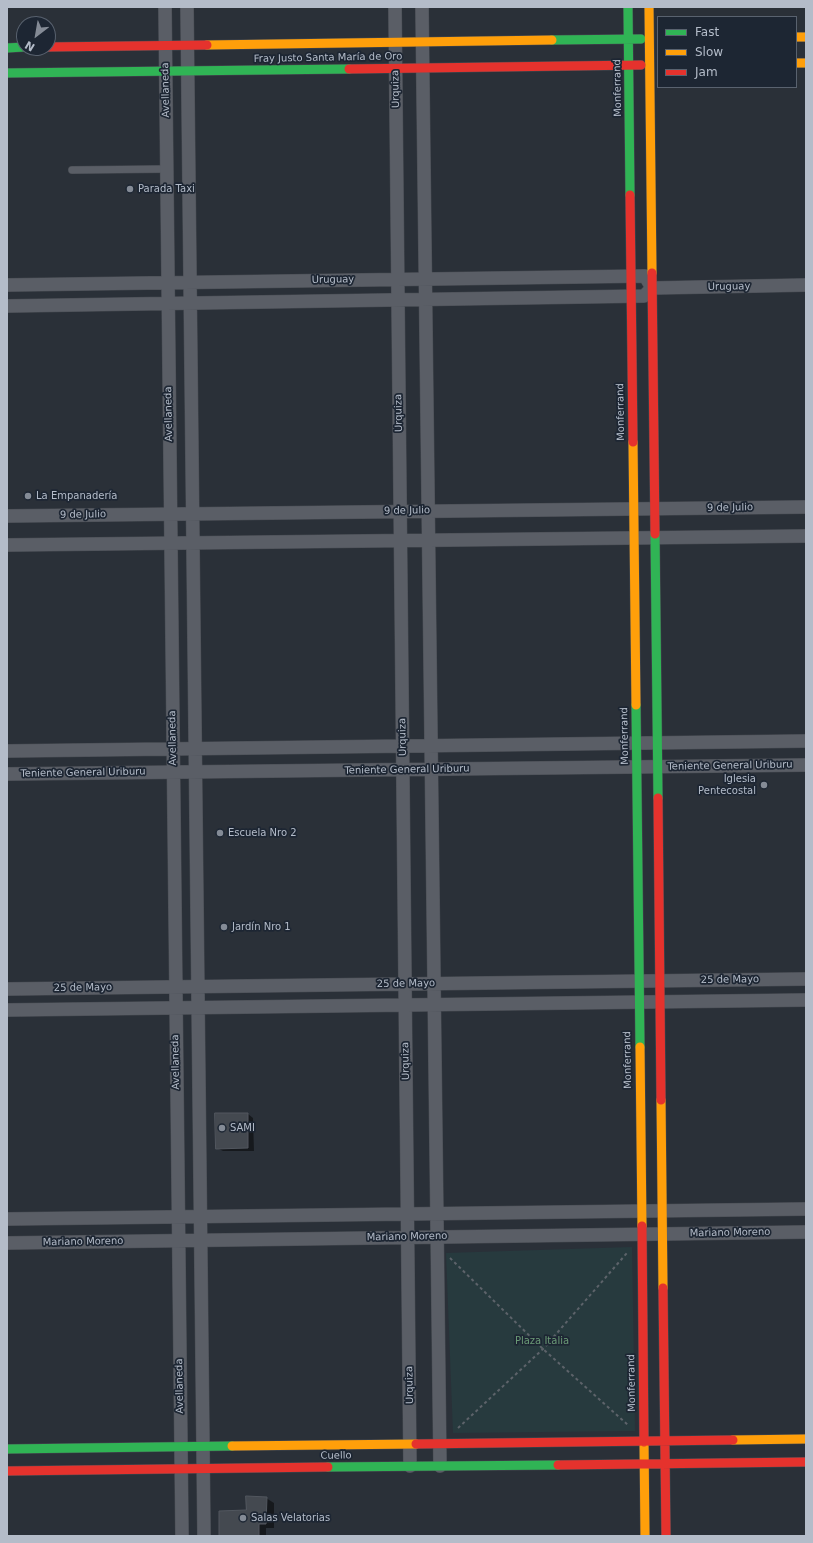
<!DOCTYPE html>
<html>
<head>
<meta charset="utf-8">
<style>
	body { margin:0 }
	#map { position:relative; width:813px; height:1543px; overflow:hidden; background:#2a3038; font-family:"DejaVu Sans",sans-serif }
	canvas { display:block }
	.frame { position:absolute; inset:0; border:8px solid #b4bcc9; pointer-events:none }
	.legend { position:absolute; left:657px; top:16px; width:140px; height:72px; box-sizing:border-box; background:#1d2633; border:1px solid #59626f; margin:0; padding:5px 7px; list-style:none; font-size:12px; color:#b4bcc9 }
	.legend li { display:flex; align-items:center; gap:8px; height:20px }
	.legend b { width:20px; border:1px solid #59626f }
	.north { position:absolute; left:16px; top:16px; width:40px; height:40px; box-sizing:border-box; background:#1d2633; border:1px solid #59626f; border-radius:50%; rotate:211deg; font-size:11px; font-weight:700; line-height:16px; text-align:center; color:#b4bcc9 }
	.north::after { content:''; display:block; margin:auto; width:14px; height:18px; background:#848b96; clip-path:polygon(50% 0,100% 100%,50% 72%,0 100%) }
</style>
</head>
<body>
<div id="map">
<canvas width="813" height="1543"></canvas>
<div class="frame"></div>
<ul class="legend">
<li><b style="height:5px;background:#30b455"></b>Fast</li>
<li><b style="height:5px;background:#ff9f0a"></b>Slow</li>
<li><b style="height:5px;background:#e5322d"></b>Jam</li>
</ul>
<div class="north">N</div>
</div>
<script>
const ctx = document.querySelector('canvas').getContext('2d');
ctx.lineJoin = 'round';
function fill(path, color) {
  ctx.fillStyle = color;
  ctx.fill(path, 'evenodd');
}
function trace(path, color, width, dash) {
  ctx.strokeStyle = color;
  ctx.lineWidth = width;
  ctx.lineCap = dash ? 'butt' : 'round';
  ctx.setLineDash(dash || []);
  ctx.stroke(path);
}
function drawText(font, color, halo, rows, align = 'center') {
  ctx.font = font + ' "DejaVu Sans",sans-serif';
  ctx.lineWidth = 3.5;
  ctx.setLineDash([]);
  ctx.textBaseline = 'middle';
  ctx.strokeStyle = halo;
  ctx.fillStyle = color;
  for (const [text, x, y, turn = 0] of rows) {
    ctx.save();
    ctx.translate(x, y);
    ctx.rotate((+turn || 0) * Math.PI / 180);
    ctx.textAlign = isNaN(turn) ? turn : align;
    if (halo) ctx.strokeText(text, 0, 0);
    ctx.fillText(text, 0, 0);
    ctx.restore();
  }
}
fill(new Path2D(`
	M632 1247 635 1431 453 1433 446 1253Z`), '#273a3e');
fill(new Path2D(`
	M248 1114 253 1118 254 1151H223L217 1148Z
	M266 1498 274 1503V1528H266V1536H220L247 1511Z`), '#0007');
const building = new Path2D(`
	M215 1113H248V1148L216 1149Z
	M246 1496 267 1497 266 1524H259V1536H219V1511L246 1510Z`);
fill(building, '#444950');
trace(building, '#52575f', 1);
const lane = new Path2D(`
	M72 170 167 169`);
const street = new Path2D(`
	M165 7 182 1536
	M187 7 204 1536
	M395 7 410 1466
	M422 7 440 1466
	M7 285 645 276 652 288
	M7 306 644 296 652 288 806 285
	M7 516 806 507
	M7 545 806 536
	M7 751 806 741
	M7 774 806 765
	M7 989 806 979
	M7 1010 806 1000
	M7 1219 806 1209
	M7 1243 806 1232`);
const fast = new Path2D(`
	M628 7 630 195
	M552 40 641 39
	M7 48 24 47
	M7 73 349 69
	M655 534 658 798
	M636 705 640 1047
	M7 1449 232 1446
	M328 1467 558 1465`);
const slow = new Path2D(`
	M649 7 652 273
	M796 37H806
	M207 45 552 40
	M796 63H806
	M633 442 636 705
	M640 1047 642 1226
	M661 1100 663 1288
	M733 1440 806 1439
	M644 1442 645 1536
	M232 1446 416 1444`);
const jam = new Path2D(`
	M48 47 207 45
	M349 69 641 65
	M630 195 633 442
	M652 273 655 534
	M658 798 661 1100
	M642 1226 644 1442
	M663 1288 666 1536
	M416 1444 733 1440
	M558 1465 806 1462
	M7 1471 328 1467`);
trace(lane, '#484c53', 8);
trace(street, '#484c53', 14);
trace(fast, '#484c53', 10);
trace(slow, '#484c53', 10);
trace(jam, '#484c53', 10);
trace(new Path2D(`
	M450 1258 543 1349 628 1425
	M458 1428 543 1349 627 1253`), '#5d636a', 2, [3, 3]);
trace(lane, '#5a5e66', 7);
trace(street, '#5a5e66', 13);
trace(fast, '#30b455', 9);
trace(slow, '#ff9f0a', 9);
trace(jam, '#e5322d', 9);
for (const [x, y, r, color] of [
	[130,189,4,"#848b96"],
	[28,496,4,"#848b96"],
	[764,785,4,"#848b96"],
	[220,833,4,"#848b96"],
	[224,927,4,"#848b96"],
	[222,1128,4,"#848b96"],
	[243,1518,4,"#848b96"]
]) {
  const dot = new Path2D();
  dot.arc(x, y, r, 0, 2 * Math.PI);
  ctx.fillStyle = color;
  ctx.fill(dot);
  trace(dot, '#1d2633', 1.5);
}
drawText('10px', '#b4bcc9', '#1d2633', [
	["Fray Justo Santa María de Oro",328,58,-1],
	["Monferrand",618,88,-91],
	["Urquiza",396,89,-91],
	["Avellaneda",166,90,-91],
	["Uruguay",333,280,-1],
	["Uruguay",729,287,-1],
	["Monferrand",621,412,-91],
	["Urquiza",399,413,-91],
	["Avellaneda",169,414,-91],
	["9 de Julio",730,508,-1],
	["9 de Julio",407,511,-1],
	["9 de Julio",83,515,-1],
	["Monferrand",625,736,-91],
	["Urquiza",403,737,-91],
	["Avellaneda",173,738,-91],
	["Teniente General Uriburu",730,766,-1],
	["Teniente General Uriburu",407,770,-1],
	["Teniente General Uriburu",83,773,-1],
	["25 de Mayo",730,980,-1],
	["25 de Mayo",406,984,-1],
	["25 de Mayo",83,988,-1],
	["Monferrand",628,1060,-91],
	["Urquiza",406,1061,-91],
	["Avellaneda",176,1062,-91],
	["Mariano Moreno",730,1233,-1],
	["Mariano Moreno",407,1237,-1],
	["Mariano Moreno",83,1242,-1],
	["Monferrand",632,1383,-91],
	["Urquiza",410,1385,-91],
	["Avellaneda",180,1386,-91],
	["Cuello",336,1456,-1]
]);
drawText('10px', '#b4bcc9', '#1d2633', [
	["Parada Taxi",138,189],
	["La Empanadería",36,496],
	["Iglesia",756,779,"right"],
	["Pentecostal",756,791,"right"],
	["Escuela Nro 2",228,833],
	["Jardín Nro 1",232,927],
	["SAMI",230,1128],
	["Salas Velatorias",251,1518]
], 'left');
drawText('10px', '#6b9a76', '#1d2633', [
	["Plaza Italia",542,1341]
]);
</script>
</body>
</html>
